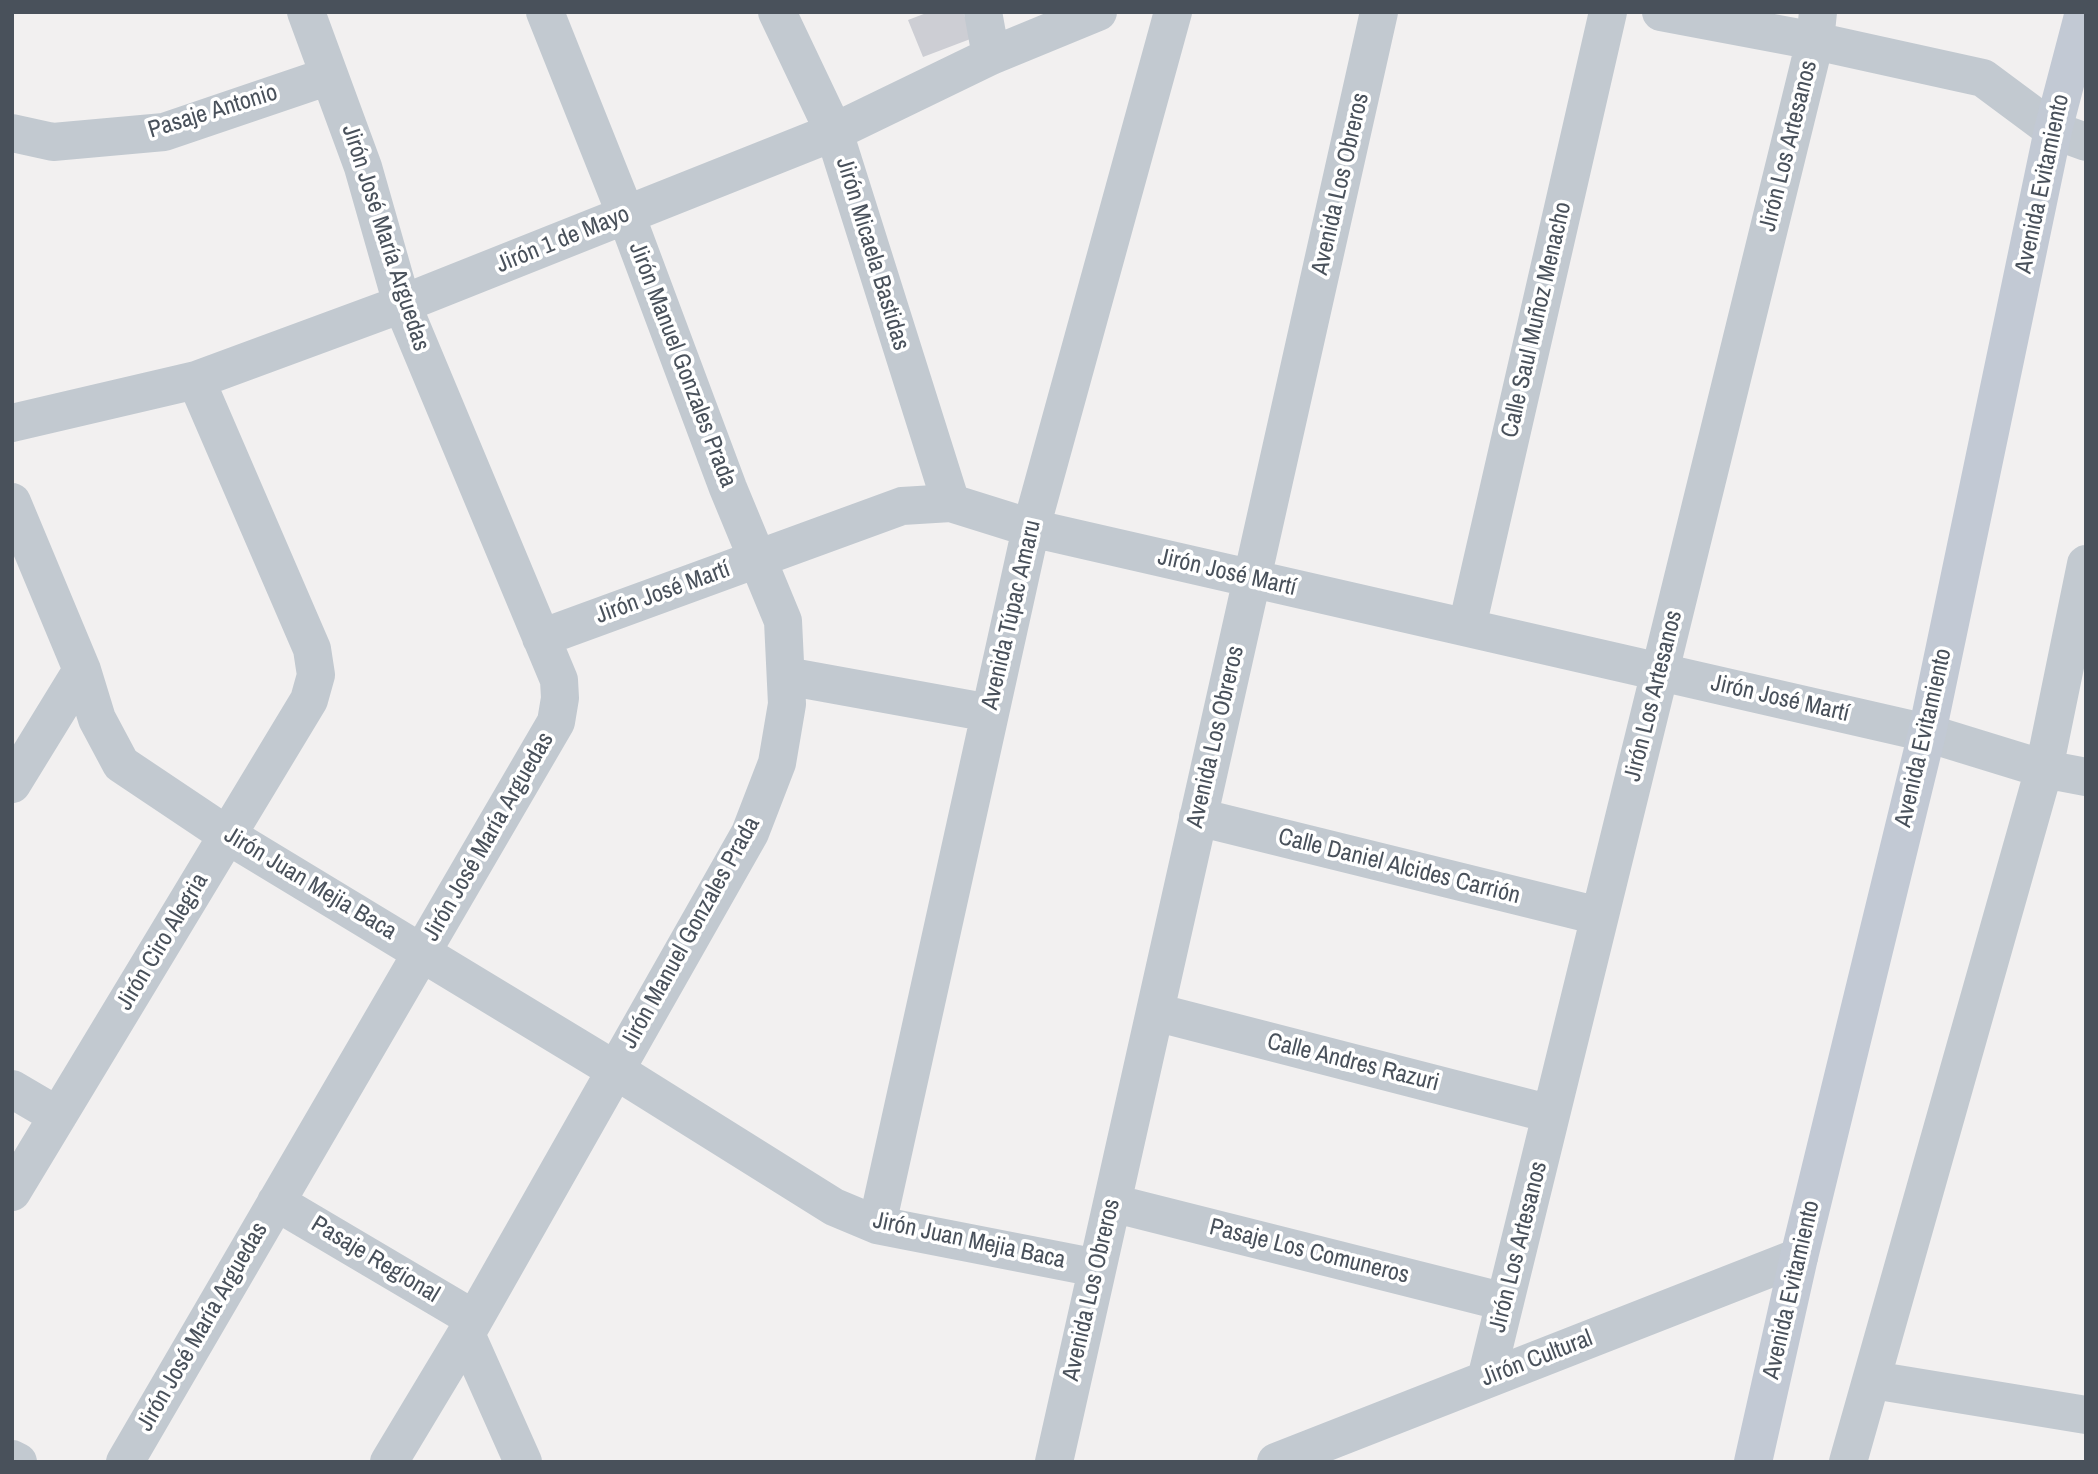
<!DOCTYPE html>
<html>
<head>
<meta charset="utf-8">
<style>
	body { margin:0 }
	#map { position:relative; width:2098px; height:1474px; overflow:hidden; background:#f2f0f0; font-family:"Archivo Narrow",sans-serif }
	canvas { display:block }
	.frame { position:absolute; inset:0; border:14px solid #49515b; pointer-events:none }
</style>
</head>
<body>
<div id="map">
<canvas width="2098" height="1474"></canvas>
<div class="frame"></div>
</div>
<script>
const ctx = document.querySelector('canvas').getContext('2d');
ctx.lineJoin = 'round';
function fill(path, color) {
  ctx.fillStyle = color;
  ctx.fill(path, 'evenodd');
}
function trace(path, color, width, dash) {
  ctx.strokeStyle = color;
  ctx.lineWidth = width;
  ctx.lineCap = dash ? 'butt' : 'round';
  ctx.setLineDash(dash || []);
  ctx.stroke(path);
}
function drawText(font, color, halo, rows, align = 'center') {
  ctx.font = font + ' "Archivo Narrow",sans-serif';
  ctx.lineWidth = 7;
  ctx.setLineDash([]);
  ctx.textBaseline = 'middle';
  ctx.strokeStyle = halo;
  ctx.fillStyle = color;
  for (const [text, x, y, turn = 0] of rows) {
    ctx.save();
    ctx.translate(x, y);
    ctx.rotate((+turn || 0) * Math.PI / 180);
    ctx.textAlign = isNaN(turn) ? turn : align;
    if (halo) ctx.strokeText(text, 0, 0);
    ctx.fillText(text, 0, 0);
    ctx.restore();
  }
}
fill(new Path2D(`
	M929 12H963L973 38 923 57 908 20Z`), '#cdced4');
trace(new Path2D(`
	M777 12 834 132 951 503
	M983 12 991 56
	M1661 12 1815 41 1983 78 2053 130 2086 142
	M12 133 53 142 164 132 329 76
	M12 423 196 380 402 304 834 132 991 56 1098 12
	M12 502 82 670 97 719 121 764 227 835 615 1070 834 1207 877 1225 1097 1268
	M1467 627 1608 12
	M541 638 902 506 951 503 1031 528 1927 733 2044 769 2086 777
	M786 676 990 713
	M12 784 82 670
	M1198 817 1599 916
	M1155 1012 1551 1114
	M12 1089 58 1116
	M12 1192 309 700 316 675 312 649 196 380
	M276 1202 474 1319
	M1112 1203 1505 1302
	M877 1225 1031 528 1173 12
	M466 1334 523 1462
	M1486 1379 1815 41 1818 12
	M1873 1380 2086 1415
	M12 1459 18 1462
	M125 1462 556 722 560 698 559 680 402 304 363 167 306 12
	M389 1462 466 1334 750 833 777 763 787 704 783 621 728 488 626 215 545 12
	M1054 1462 1379 12
	M1276 1462 1799 1257
	M1848 1462 2044 769 2086 564`), '#c2c9d0', 38);
trace(new Path2D(`
	M1753 1462 1799 1257 1927 733 2053 130 2084 12`), '#c2c9d4', 38);
drawText('24px', '#49515b', '#fff', [
	["Pasaje Antonio",213,112,-17],
	["Jirón Los Artesanos",1789,146,-76],
	["Avenida Los Obreros",1341,184,-77],
	["Avenida Evitamiento",2043,184,-78],
	["Jirón José María Arguedas",385,238,72],
	["Jirón 1 de Mayo",563,240,-22],
	["Jirón Micaela Bastidas",872,254,73],
	["Calle Saul Muñoz Menacho",1537,320,-77],
	["Jirón Manuel Gonzales Prada",682,365,69],
	["Jirón José Martí",1227,573,13],
	["Jirón José Martí",663,593,-20],
	["Avenida Túpac Amaru",1012,615,-77],
	["Jirón Los Artesanos",1654,696,-76],
	["Jirón José Martí",1780,699,13],
	["Avenida Los Obreros",1216,737,-77],
	["Avenida Evitamiento",1924,738,-77],
	["Jirón José María Arguedas",489,837,-60],
	["Calle Daniel Alcides Carrión",1399,867,14],
	["Jirón Juan Mejia Baca",310,884,31],
	["Jirón Manuel Gonzales Prada",691,933,-61],
	["Jirón Ciro Alegria",163,942,-59],
	["Calle Andres Razuri",1353,1063,14],
	["Jirón Juan Mejia Baca",969,1241,12],
	["Jirón Los Artesanos",1519,1247,-76],
	["Pasaje Los Comuneros",1309,1252,14],
	["Pasaje Regional",375,1260,31],
	["Avenida Los Obreros",1092,1290,-77],
	["Avenida Evitamiento",1792,1290,-77],
	["Jirón José María Arguedas",203,1327,-60],
	["Jirón Cultural",1537,1359,-21]
]);
</script>
</body>
</html>
